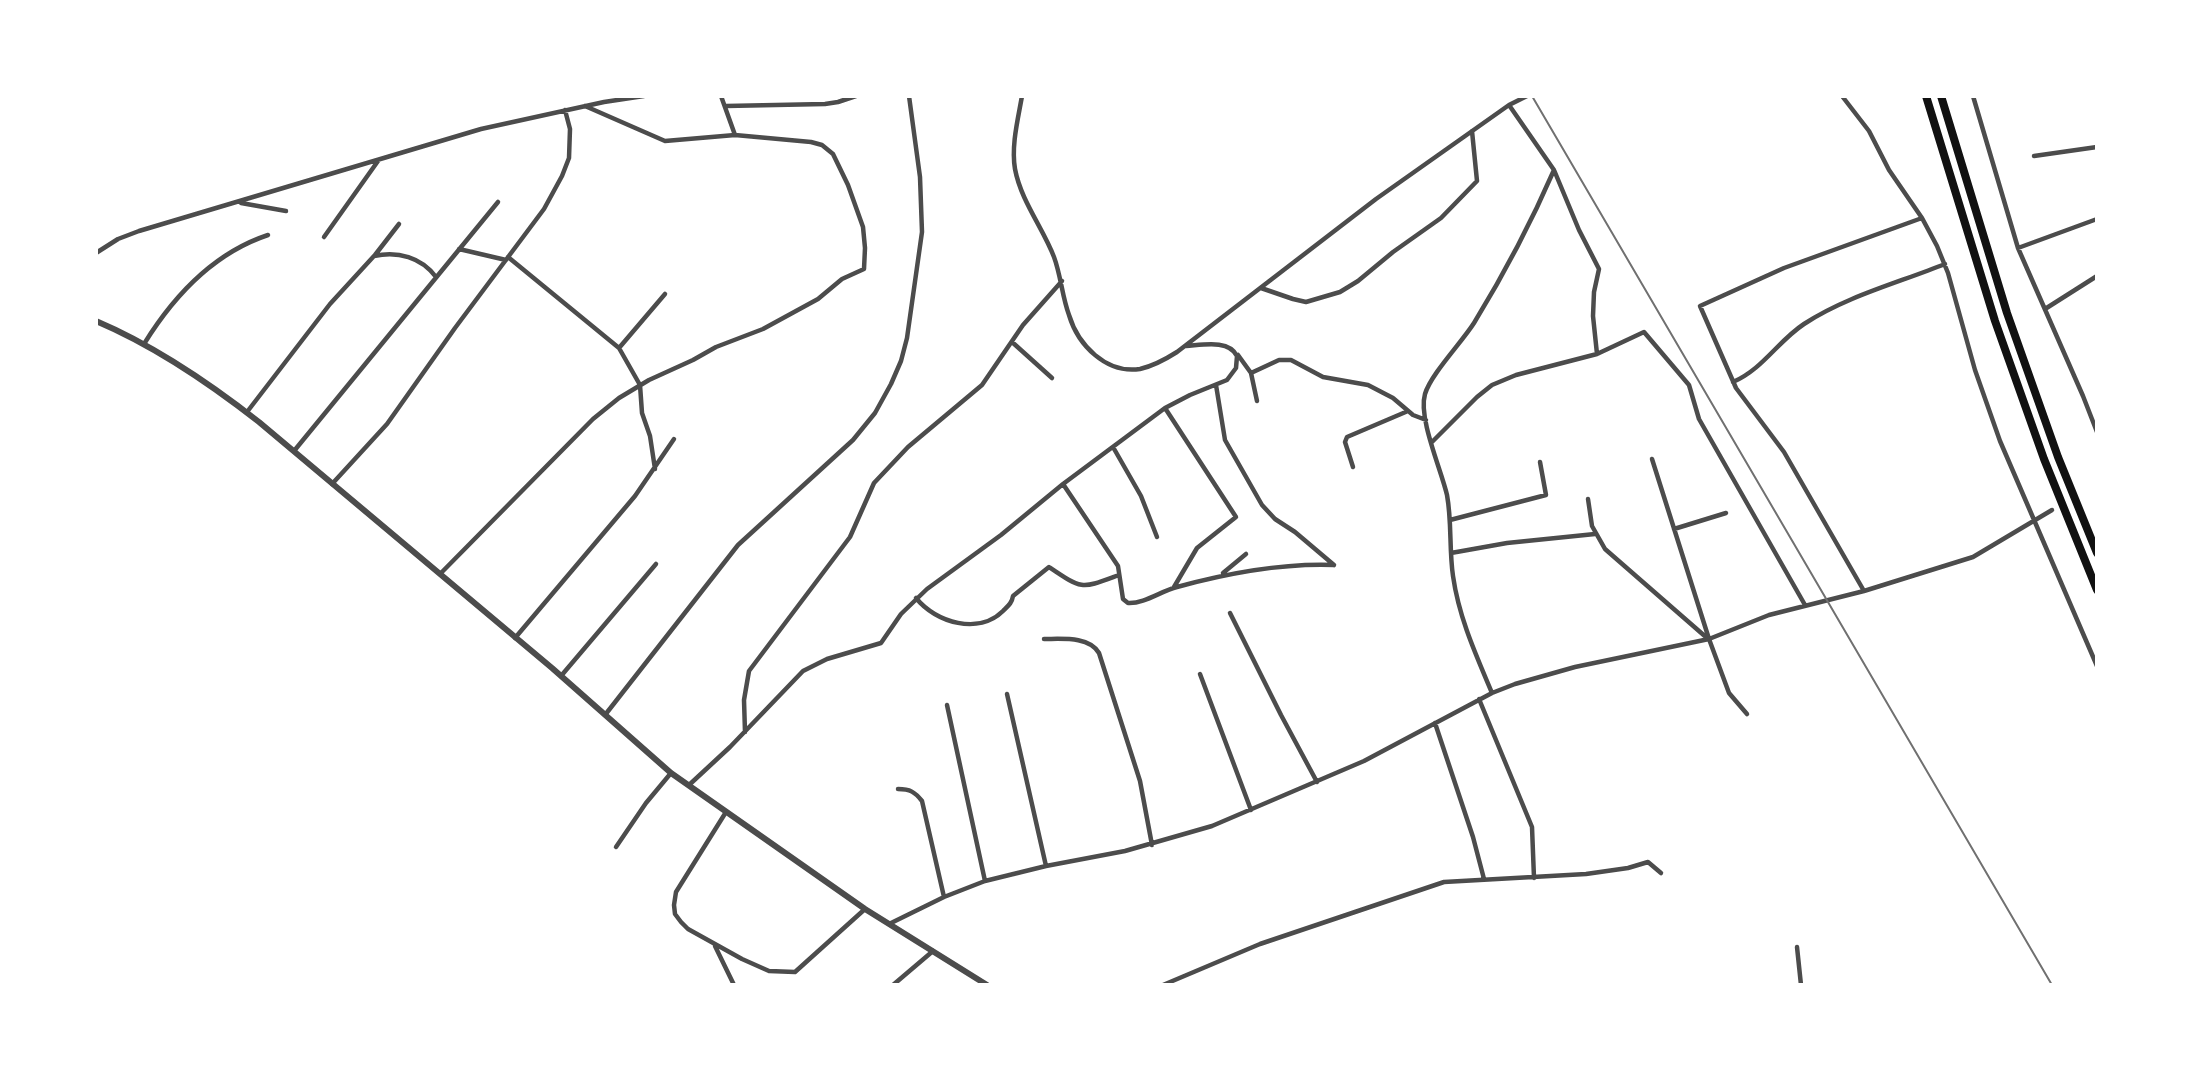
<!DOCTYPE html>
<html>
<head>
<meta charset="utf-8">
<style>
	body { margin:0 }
	#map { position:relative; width:2193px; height:1081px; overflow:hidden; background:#fff; font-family:"Source Sans 3",sans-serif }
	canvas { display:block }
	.frame { position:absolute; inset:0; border:98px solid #fff; pointer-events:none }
</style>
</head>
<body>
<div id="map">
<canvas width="2193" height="1081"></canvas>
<div class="frame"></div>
</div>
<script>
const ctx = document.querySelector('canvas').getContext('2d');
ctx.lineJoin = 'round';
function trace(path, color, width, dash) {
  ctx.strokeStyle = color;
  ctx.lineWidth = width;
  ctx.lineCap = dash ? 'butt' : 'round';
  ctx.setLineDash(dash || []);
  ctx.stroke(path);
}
trace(new Path2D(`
	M721 96 735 135
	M1022 96C1018 119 1011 146 1015 169 1021 201 1043 228 1054 257 1061 276 1062 296 1069 315 1078 345 1106 374 1140 369 1153 366 1166 359 1177 352L1376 199 1509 105 1527 96
	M1842 96 1869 131 1889 170 1922 218 1937 246 1948 273 1975 370 2000 441 2097 666
	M1973 96 2018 248 2083 396 2097 432
	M1509 105 1554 170 1579 230 1599 269 1594 292 1593 316 1597 354
	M726 106 825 104 838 102 856 96
	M2034 156 2097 147
	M241 203 286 211
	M324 237 378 161
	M2018 248 2097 219
	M459 249 506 260
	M96 253 118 239 139 231 481 129 604 102 644 96
	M375 255 399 224
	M508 257 619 348 640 385 642 413 650 436 655 469
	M1261 288 1293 299 1306 302 1340 292 1358 281 1393 252 1441 218 1477 181 1472 131
	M2045 309 2097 276
	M1012 342 1052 378
	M144 344C173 297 214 253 268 235
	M619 348 665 294
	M1238 355 1251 373 1257 401
	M1251 373 1279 360H1291L1323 377 1368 385 1393 398 1413 415 1426 420
	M1733 382C1763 369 1778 341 1804 324 1847 296 1898 283 1945 264
	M1216 385 1225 440 1262 505 1275 519 1295 532 1334 565
	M1165 408 1236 517 1197 548 1174 587
	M247 412 330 304 374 256C398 251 421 257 436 277
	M1432 442 1477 397 1492 385 1516 375 1597 354 1644 332 1689 385 1699 419 1805 605
	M1113 447 1141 496 1157 537
	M294 451 498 202
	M1652 459 1709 639 1729 693 1747 714
	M1353 467 1345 442 1347 437 1408 411
	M332 484 387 424 455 328 544 209 562 176 569 158 570 129 565 110
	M1063 484 1118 566 1123 599 1128 603C1144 604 1161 591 1177 587 1228 573 1281 563 1334 565
	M1588 499 1592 526 1605 549 1707 638
	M1450 520 1546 495 1540 462
	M1674 529 1726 513
	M1451 553 1507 543 1595 534
	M1223 573 1246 554
	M440 574 593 419 619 398 649 380 693 360 716 347 763 329 818 299 842 279 864 269 865 248 863 227 848 185 833 154 822 145 811 142 735 135 665 141 585 106
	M1864 591 1784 452 1736 388 1700 306 1784 268 1922 218
	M916 598C936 623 979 635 1003 611 1008 606 1012 603 1013 596L1049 567C1083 590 1081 589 1119 575
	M1230 613 1281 715 1317 782
	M515 638 635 496 674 439
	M1044 639C1062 639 1089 636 1099 653L1140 781 1152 845
	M1200 674 1251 810
	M561 676 656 564
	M1492 693C1476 655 1459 618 1453 576 1449 549 1452 522 1447 495 1441 469 1418 418 1425 394 1431 374 1462 342 1474 323 1504 274 1531 223 1554 170
	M1007 694 1046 866
	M1479 699 1532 827 1534 878
	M947 705 985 881
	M605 715 738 545 853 440 875 413 891 384 901 361 907 338 922 232 920 177 909 96
	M1435 723 1473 837 1484 879
	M745 732 744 700 749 671 850 537 874 483 908 447 982 385 1023 325 1062 281
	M689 785 730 747 803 671 827 659 881 643 901 614 927 589 1001 535 1063 484 1165 408 1190 395 1227 380 1236 368 1237 356C1229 339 1202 345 1186 346
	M898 789C910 789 915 792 922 801L944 897
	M726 812 676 892 674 905 675 914 681 922 688 929 742 959 769 971 795 972 865 909
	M616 847 646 803 671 773
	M889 924 944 897 985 881 1046 866 1125 851 1212 826 1364 761 1492 693 1515 684 1575 667 1709 639 1769 615 1864 591 1973 557 2052 510
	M715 946 734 985
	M1797 947 1801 985
	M893 985 933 951
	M1163 985 1260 944 1444 882 1586 874 1628 868 1648 862 1661 873`), '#4c4c4c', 4.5);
trace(new Path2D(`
	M96 321C155 346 208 382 259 422L552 668 671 773 865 909 987 985`), '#4c4c4c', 6);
trace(new Path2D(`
	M1926 96 1995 321 2044 459 2097 590
	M1941 96 2007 313 2058 457 2097 553`), '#111', 8);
trace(new Path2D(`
	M1532 96 2052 985`), '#707070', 2);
</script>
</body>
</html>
